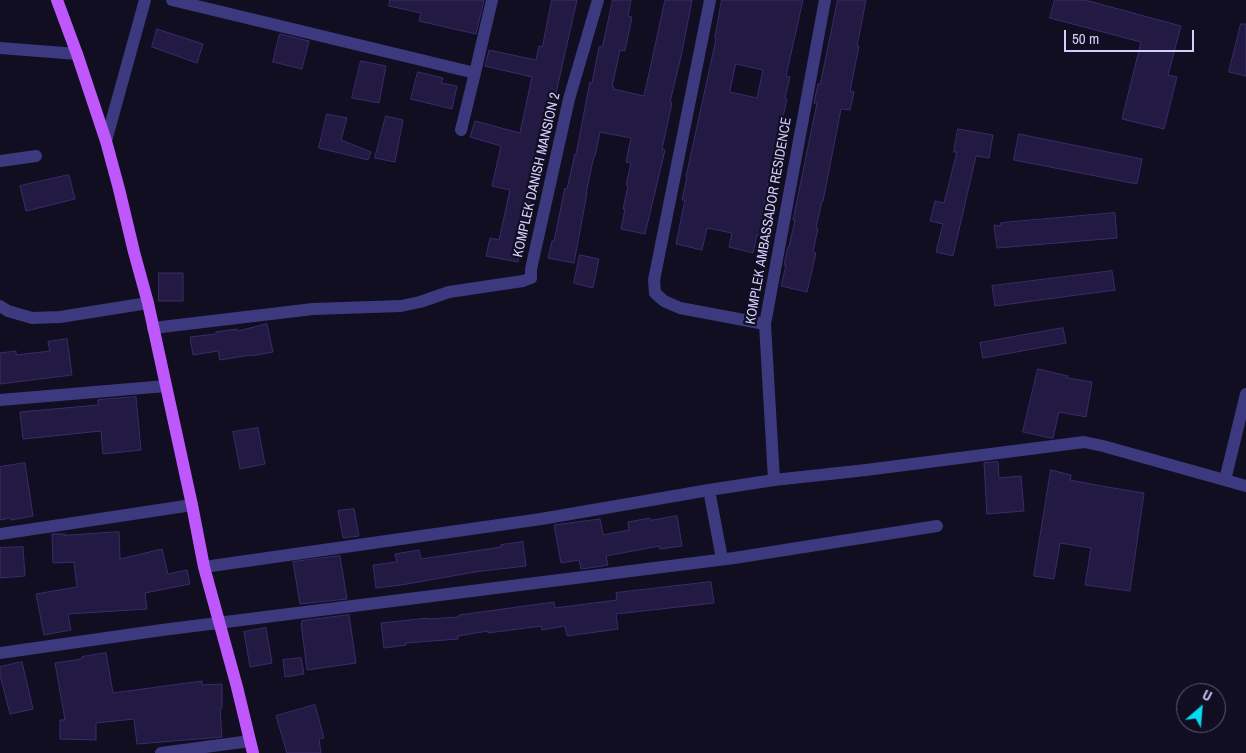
<!DOCTYPE html>
<html>
<head>
<meta charset="utf-8">
<style>
	body { margin:0 }
	#map { position:relative; width:1246px; height:753px; overflow:hidden; background:#110e21; font-family:"Archivo Narrow",sans-serif }
	canvas { display:block }
	.north { position:absolute; left:1176px; top:683px; width:50px; height:50px; box-sizing:border-box; background:#110e21; border:1px solid #5f5b79; border-radius:50%; rotate:27deg; font-size:14px; font-weight:700; line-height:20px; text-align:center; color:#d4cffe }
	.north::after { content:''; display:block; margin:auto; width:18px; height:22px; background:#05dcf4; clip-path:polygon(50% 0,100% 100%,50% 72%,0 100%) }
	.scale { position:absolute; left:1064px; top:30px; width:130px; height:22px; box-sizing:border-box; border:2px solid #d4cffe; border-top:0; padding-left:6px; font-size:15px; line-height:18px; white-space:nowrap; color:#d4cffe; -webkit-text-stroke:4px #110e21; paint-order:stroke }
</style>
</head>
<body>
<div id="map">
<canvas width="1246" height="753"></canvas>
<div class="north">U</div>
<div class="scale">50 m</div>
</div>
<script>
const ctx = document.querySelector('canvas').getContext('2d');
ctx.lineJoin = 'round';
function fill(path, color) {
  ctx.fillStyle = color;
  ctx.fill(path, 'evenodd');
}
function trace(path, color, width, dash) {
  ctx.strokeStyle = color;
  ctx.lineWidth = width;
  ctx.lineCap = dash ? 'butt' : 'round';
  ctx.setLineDash(dash || []);
  ctx.stroke(path);
}
function drawText(font, color, halo, rows, align = 'center') {
  ctx.font = font + ' "Archivo Narrow",sans-serif';
  ctx.lineWidth = 4.5;
  ctx.setLineDash([]);
  ctx.textBaseline = 'middle';
  ctx.strokeStyle = halo;
  ctx.fillStyle = color;
  for (const [text, x, y, turn = 0] of rows) {
    ctx.save();
    ctx.translate(x, y);
    ctx.rotate((+turn || 0) * Math.PI / 180);
    ctx.textAlign = isNaN(turn) ? turn : align;
    if (halo) ctx.strokeText(text, 0, 0);
    ctx.fillText(text, 0, 0);
    ctx.restore();
  }
}
const building = new Path2D(`
	M390 0H484L476 34 419 21 421 13 389 6Z
	M552 0H577L558 84 539 174 534 193 532 192 518 262 486 256 490 238 499 240 510 190 492 186 501 146 470 137 475 121 520 133 532 77 485 66 489 50 536 60 539 46 542 47Z
	M613 0H631L628 16 632 17 625 51 620 50 612 87H614L613 89 644 96 665 0H692L682 52 670 102 672 103 662 149 665 150 645 234 621 229 625 209H623L628 186 626 185 631 163 626 162 631 138 600 132 595 156H594L586 193H587L574 263 548 258 552 241H554L565 188 567 189 575 154H576L590 82 592 83 599 47H602Z
	M722 0H803L786 76 790 77 785 98 787 99 766 193H767L762 215 764 216 760 236 757 235 753 253 729 247 732 233 707 228 702 250 676 244 685 200H682L687 177H686L716 39 715 38ZM736 64 763 70 757 98 730 92Z
	M838 0H866L857 46H859L850 91 854 92 850 110 841 109 823 201H822L816 228H818L813 252 816 253 807 292 781 286 786 265H784L788 247H789L795 220H793L817 103H814L818 84H820Z
	M1055 0H1085L1181 26 1168 75 1177 77 1164 129 1122 119 1141 42 1050 18Z
	M1241 24H1246V76L1229 72Z
	M157 29 203 44 197 63 152 47Z
	M280 34 309 41 302 69 273 62Z
	M361 61 386 66 379 103 352 98Z
	M418 72 443 78 441 83 457 86 452 109 411 99Z
	M327 114 347 118 341 140 371 152 368 160 319 148Z
	M386 116 403 120 395 162 375 158Z
	M958 129 993 135 989 158 976 156 953 256 936 252 943 224 930 221 935 201 944 203 957 152H954Z
	M1019 134 1142 159 1137 184 1014 160Z
	M69 175 75 199 26 211 20 186Z
	M1115 213 1117 238 997 248 994 225 1000 226 1001 223Z
	M580 255 599 259 593 288 574 283Z
	M1112 271 1115 290 995 306 992 286Z
	M159 273H183V301H159Z
	M267 324 273 352 251 356 250 355 220 360 218 351 193 355 190 337 216 334V332L237 329V331Z
	M1063 328 1066 343 983 358 980 343Z
	M67 339 72 375 0 384V353L16 351V355L50 351 48 342Z
	M1038 369 1068 376 1067 378 1092 382 1086 417 1059 412 1053 438H1050L1023 432Z
	M136 397 141 450 103 454 101 431 23 439 20 412 98 405V400Z
	M258 428 265 464 240 469 233 432Z
	M998 462 999 478 1021 476 1024 511 987 514 984 463Z
	M25 463 33 516 11 520 10 518 0 520V467Z
	M1051 470 1071 475 1070 480 1107 487 1144 493 1130 591 1085 585 1091 548 1060 543 1054 579 1034 576Z
	M354 509 359 536 343 538 338 511Z
	M677 516 682 546 660 549 659 546 606 556 608 565 589 568 581 569 579 560 561 563 554 525 600 519 603 535 629 530 628 522 650 518 651 520Z
	M119 532 120 559 162 549 168 574 187 570 190 584 145 593 147 609 68 614 71 630 44 635 36 594 77 587 74 562 53 563 52 534H65V535Z
	M523 542 526 566 474 572H475L401 585 376 588 373 565 397 562 395 554 419 550 421 559 475 551 501 547V545Z
	M23 547 25 576 0 578V548Z
	M340 556 347 599 300 604 293 562Z
	M711 582 714 603 616 614 618 629 567 636 565 626 542 630 541 626 488 633V631L458 636V639L406 643V645L384 648 381 623 428 618V619L459 617V615L481 612 554 602 555 608 617 600 616 593Z
	M349 615 356 663 307 670 301 623H302V621Z
	M266 628 272 663 250 667 244 632Z
	M106 653 113 693 202 681V685L222 684V708H220L222 737 137 744 134 719 96 723V740L60 739V720H65L55 663 82 659V657Z
	M301 658 304 674 285 677 283 660Z
	M22 662 33 709 10 714 0 675V667Z
	M315 705 324 738 319 739 321 753H287L276 716Z`);
fill(building, '#221a42');
trace(building, '#392c6d', 1);
trace(new Path2D(`
	M172 0 475 73 492 0
	M710 0 654 280 655 293 664 301 680 308 765 324
	M0 48 77 54
	M461 130 475 73
	M106 141 145 0
	M0 161 36 156
	M0 306 8 311 32 318 60 317 148 303
	M153 328 313 309 401 306 420 302 449 292 523 281 531 278V269L569 99 598 0
	M0 400 166 386
	M774 480 765 324 825 0
	M1225 480 1246 394
	M709 490 722 559
	M0 534 192 505
	M204 567 541 519 709 490 774 480 866 470 1084 442 1103 446 1246 486
	M0 653 162 630 734 558 937 526
	M161 753 250 741`), '#3c397f', 12);
trace(new Path2D(`
	M57 0 77 54 106 141 119 189 134 252 148 303 192 505 204 567 237 687 253 753`), '#bf58fc', 12);
drawText('14px', '#d4cffe', '#110e21', [
	["KOMPLEK DANISH MANSION 2",537,175,-77],
	["KOMPLEK AMBASSADOR RESIDENCE",769,221,-80]
]);
</script>
</body>
</html>
